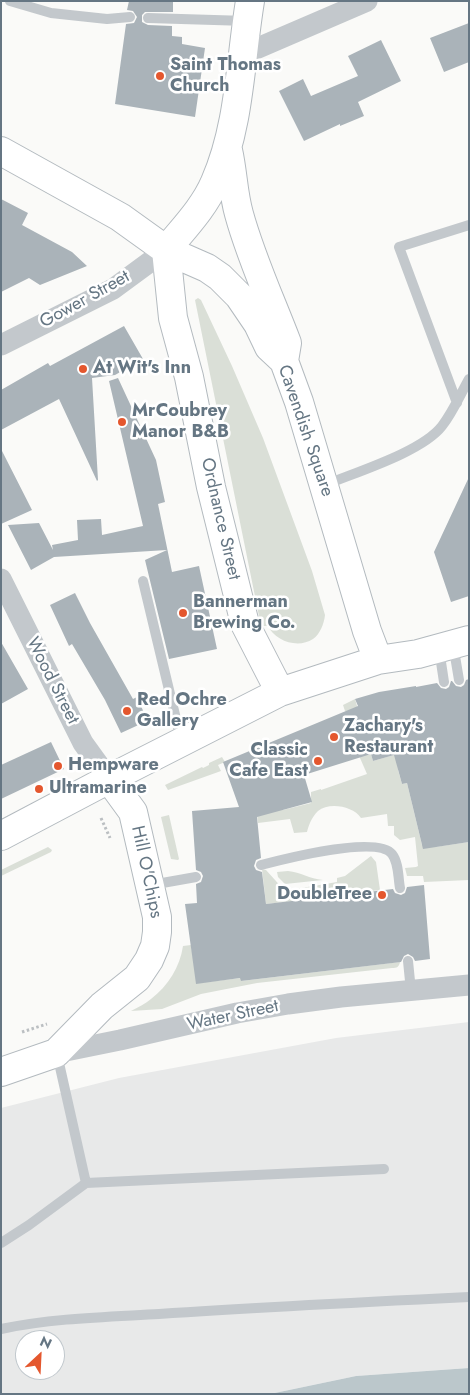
<!DOCTYPE html>
<html>
<head>
<meta charset="utf-8">
<style>
	body { margin:0 }
	#map { position:relative; width:470px; height:1395px; overflow:hidden; background:#fafaf8; font-family:Jost,sans-serif }
	canvas { display:block }
	.frame { position:absolute; inset:0; border:2px solid #657683; pointer-events:none }
	.north { position:absolute; left:15px; top:1330px; width:50px; height:50px; box-sizing:border-box; background:#fff; border:1px solid #c1c8cd; border-radius:50%; rotate:25deg; font-size:14px; font-weight:700; line-height:20px; text-align:center; color:#657683 }
	.north::after { content:''; display:block; margin:auto; width:18px; height:22px; background:#e4572e; clip-path:polygon(50% 0,100% 100%,50% 72%,0 100%) }
</style>
</head>
<body>
<div id="map">
<canvas width="470" height="1395"></canvas>
<div class="frame"></div>
<div class="north">N</div>
</div>
<script>
const ctx = document.querySelector('canvas').getContext('2d');
ctx.lineJoin = 'round';
function fill(path, color) {
  ctx.fillStyle = color;
  ctx.fill(path, 'evenodd');
}
function trace(path, color, width, dash) {
  ctx.strokeStyle = color;
  ctx.lineWidth = width;
  ctx.lineCap = dash ? 'butt' : 'round';
  ctx.setLineDash(dash || []);
  ctx.stroke(path);
}
function drawText(font, color, halo, rows, align = 'center') {
  ctx.font = font + ' Jost,sans-serif';
  ctx.lineWidth = 5;
  ctx.setLineDash([]);
  ctx.textBaseline = 'middle';
  ctx.strokeStyle = halo;
  ctx.fillStyle = color;
  for (const [text, x, y, turn = 0] of rows) {
    ctx.save();
    ctx.translate(x, y);
    ctx.rotate((+turn || 0) * Math.PI / 180);
    ctx.textAlign = isNaN(turn) ? turn : align;
    if (halo) ctx.strokeText(text, 0, 0);
    ctx.fillText(text, 0, 0);
    ctx.restore();
  }
}
fill(new Path2D(`
	M469 1022V1368L356 1376 270 1394H1V1108L119 1078 336 1038ZM25 1340H55V1370H25Z`), '#e8e9e9');
fill(new Path2D(`
	M198 298 201 300 232 366 263 438 312 571 325 615C324 624 320 634 313 639 298 649 275 641 268 626H261L195 300Z
	M355 699 373 761 397 754 398 770 402 784 407 783 422 845 434 843 435 847 469 842V880L424 882 423 876H407L405 868 416 867 418 866 415 837 400 840 394 835V826H388L387 814 361 818C353 806 329 802 318 811 312 817 309 824 307 832L294 833 290 819 258 823 256 805H281L283 810 311 803V792L321 789V790L367 774 360 758 348 711H345L343 705Z
	M222 757 225 762 218 765 221 771 168 790 165 785 202 767 203 768 209 765V763Z
	M169 815 179 859 178 860 171 859 161 817Z
	M48 847 52 850 51 852 1 876V870Z
	M371 856 376 862 380 890 299 900 290 890 337 882V878L345 876Z
	M262 869 266 870 294 901 266 904Z
	M288 871C301 872 309 879 323 880L285 884 278 877 277 872Z
	M191 945 197 983 241 978V981L400 962C399 967 397 968 392 968L257 983 201 994 162 1009 131 1011C138 1007 145 1004 151 999 168 986 180 967 183 946Z`), '#dadfd7');
fill(new Path2D(`
	M469 1368V1394H270L356 1376Z`), '#bbc7cb');
fill(new Path2D(`
	M129 1H173V12H145L142 15V22L148 25 172 26V36L182 37V44L205 48 195 117 115 104 126 24 134 23 137 17 133 11 127 10Z
	M469 23V62L444 72 430 38Z
	M381 40 401 81 358 102 364 116 340 126V124L304 141 279 91 303 79 311 96 358 76 348 56Z
	M1 199 28 213 22 225 72 252 87 266 40 285 29 278 1 292Z
	M124 326 143 359 115 375 92 378 98 480 97 481 59 399 1 430V390L48 363 50 366Z
	M118 378 156 460 165 502 158 504 172 572 199 566 217 649 169 659 145 560 167 550 54 557 31 570 8 525 39 523 53 550 52 545 78 540 77 520 101 519 102 535 143 526 109 381Z
	M1 449 32 510 1 524Z
	M469 477V596L451 602 434 552Z
	M75 593 90 623 133 699 137 697 145 715 142 716 145 722 121 733 105 700 72 644 69 646 50 605Z
	M1 642 28 689 1 704Z
	M469 679V842L423 849 407 783 402 784 394 755 373 761 371 754 304 775 312 802 257 817 261 858 256 860 254 866 256 870 262 872 266 904 393 889 395 893 401 895 405 893 407 887 424 885 430 959 415 961 413 957 408 954 404 956 401 962 241 981 240 978 196 984 185 904 197 903 196 884 201 882 203 876 201 872 196 870 192 811 239 807 223 762 358 706 355 699 379 692 416 686V687L437 683 441 688 446 689 449 687 451 681H452L456 686 461 687 464 685 466 680Z
	M51 742 64 769 1 799V765Z`), '#aab3b9');
const secondary = new Path2D(`
	M228 150C233 172 233 193 239 214 251 258 271 301 287 343L284 361
	M1 151 120 217 166 250 207 268 220 277 239 296 258 324 269 347 284 361 299 402 367 631 378 660
	M166 250 173 318 189 377 211 487 245 624 280 692
	M166 250C183 229 204 208 215 182 240 125 240 62 250 1
	M1 836 109 779 280 692 378 660 418 654 469 640
	M1 1072 56 1053 102 1006 137 978 149 960 155 946 157 932V917L133 812 109 779`);
trace(secondary, '#b3babf', 30);
trace(new Path2D(`
	M101 818 110 838
	M22 1032 47 1024`), '#bbbfc2', 3, [2.5, 2.5]);
trace(new Path2D(`
	M10 1 51 13 107 19 130 17
	M148 18 247 21
	M457 403 399 247 469 225
	M325 485C356 472 422 452 442 426 453 412 460 395 469 379
	M143 581 181 740
	M453 644 459 680
	M439 649 444 682
	M261 865C284 859 377 835 392 854 399 863 398 878 400 888
	M151 885 196 877
	M408 961 411 991
	M86 1183 384 1169
	M1 1243 29 1225 86 1183 57 1054
	M1 1329C53 1318 107 1317 159 1314 262 1307 365 1302 469 1297`), '#c3c8cc', 10);
trace(new Path2D(`
	M244 54 367 1
	M1 345 113 289 166 250
	M1 579 83 743 109 779
	M56 1053 120 1040 237 1013 288 1004 341 997 469 985`), '#c3c8cc', 21);
trace(secondary, '#fff', 28);
for (const [x, y, r, color] of [
	[160,76,5,"#e4572e"],
	[83,369,5,"#e4572e"],
	[122,422,5,"#e4572e"],
	[183,613,5,"#e4572e"],
	[127,711,5,"#e4572e"],
	[334,737,5,"#e4572e"],
	[318,761,5,"#e4572e"],
	[58,766,5,"#e4572e"],
	[39,789,5,"#e4572e"],
	[382,895,5,"#e4572e"]
]) {
  const dot = new Path2D();
  dot.arc(x, y, r, 0, 2 * Math.PI);
  ctx.fillStyle = color;
  ctx.fill(dot);
  trace(dot, '#fff', 2);
}
drawText('bold 18px', '#657683', '#fff', [
	["Saint Thomas",170,66],
	["Church",170,87],
	["At Wit's Inn",93,369],
	["MrCoubrey",132,412],
	["Manor B&B",132,433],
	["Bannerman",193,603],
	["Brewing Co.",193,624],
	["Red Ochre",137,701],
	["Gallery",137,722],
	["Zachary's",344,727],
	["Restaurant",344,748],
	["Classic",308,751,"right"],
	["Cafe East",308,772,"right"],
	["Hempware",68,766],
	["Ultramarine",49,789],
	["DoubleTree",372,895,"right"]
], 'left');
drawText('18px', '#657683', '#fff', [
	["Gower Street",85,300,-29],
	["Cavendish Square",305,431,71],
	["Ordnance Street",220,519,77],
	["Wood Street",52,681,63],
	["Hill O'Chips",146,872,78],
	["Water Street",233,1016,-12]
]);
</script>
</body>
</html>
